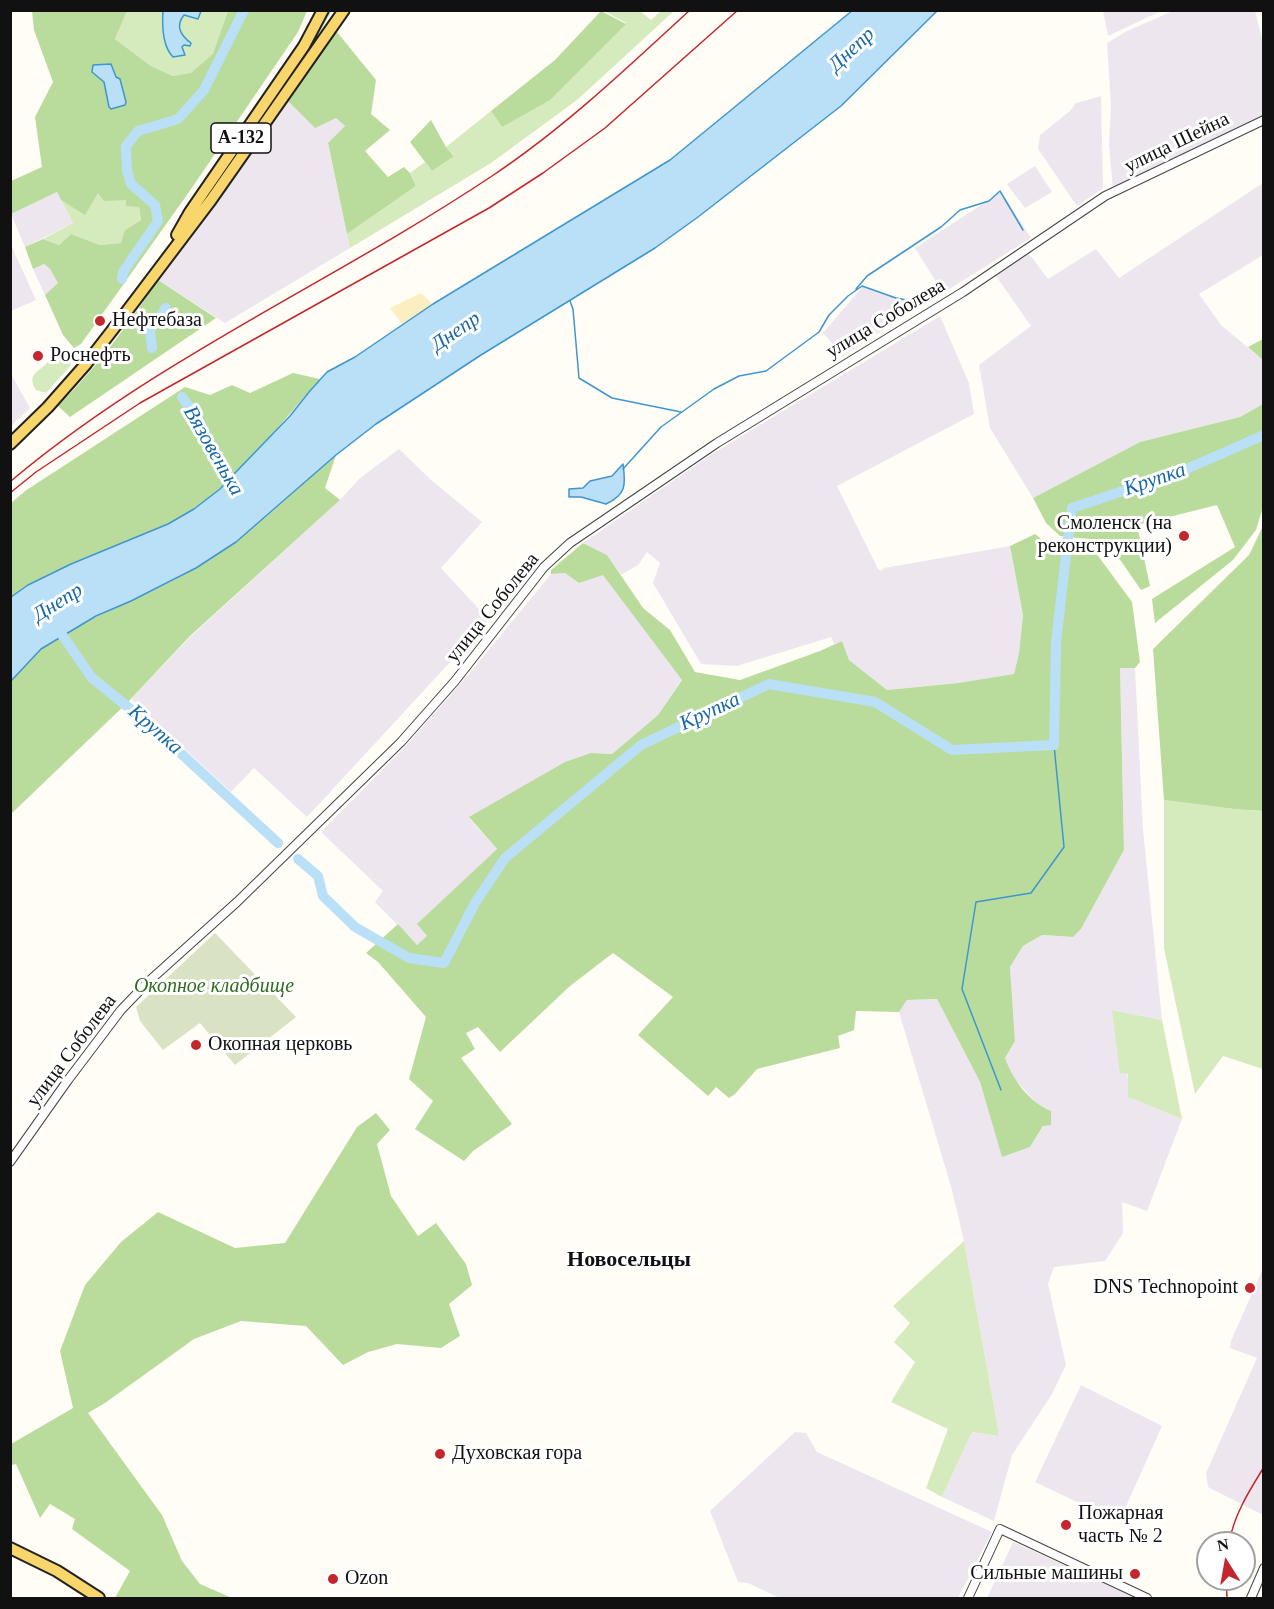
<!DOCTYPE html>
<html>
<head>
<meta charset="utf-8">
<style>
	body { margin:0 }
	#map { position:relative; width:1274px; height:1609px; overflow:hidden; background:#fffdf5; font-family:"Times New Roman",serif }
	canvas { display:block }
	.frame { position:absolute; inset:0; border:12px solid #111; pointer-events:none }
	.north { position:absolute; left:1196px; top:1531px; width:60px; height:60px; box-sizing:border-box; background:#fff; border:2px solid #a0a0a0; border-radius:50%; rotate:349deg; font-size:16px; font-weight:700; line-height:24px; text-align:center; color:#111 }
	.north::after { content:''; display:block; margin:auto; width:21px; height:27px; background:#c4262e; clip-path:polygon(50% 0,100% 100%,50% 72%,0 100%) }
</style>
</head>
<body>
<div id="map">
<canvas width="1274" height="1609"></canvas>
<div class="frame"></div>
<div class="north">N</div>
</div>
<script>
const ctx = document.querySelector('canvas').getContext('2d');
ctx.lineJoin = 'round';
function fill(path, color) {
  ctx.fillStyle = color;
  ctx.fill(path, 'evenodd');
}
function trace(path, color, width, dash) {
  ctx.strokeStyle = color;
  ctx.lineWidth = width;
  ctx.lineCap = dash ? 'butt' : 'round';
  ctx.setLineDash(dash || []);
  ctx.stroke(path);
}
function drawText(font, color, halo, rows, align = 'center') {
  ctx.font = font + ' "Times New Roman",serif';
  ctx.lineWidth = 6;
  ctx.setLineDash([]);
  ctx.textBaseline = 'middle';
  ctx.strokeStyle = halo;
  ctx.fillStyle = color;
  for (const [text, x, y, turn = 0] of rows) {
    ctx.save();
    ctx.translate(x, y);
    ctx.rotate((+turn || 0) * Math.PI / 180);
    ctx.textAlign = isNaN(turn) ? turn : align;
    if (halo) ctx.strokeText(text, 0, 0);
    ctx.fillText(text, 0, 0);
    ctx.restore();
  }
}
fill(new Path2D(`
	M1103 11V10L1161 11 1108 36Z
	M1173 11H1255L1263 42V119L1113 190 1109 145 1111 105 1107 43 1127 31Z
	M1101 96 1103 188 1077 206 1038 149 1040 135 1070 111 1076 103Z
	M285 98 336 118 345 126 328 144 350 248 225 323 158 280Z
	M1035 166 1052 192 1025 208 1007 184Z
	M1263 183V255L1199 294 1221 325 1263 360V404L1240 417 1140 442 1033 498 990 428 979 365 1031 326 996 276 998 271 1027 251 1048 279 1096 249 1119 278Z
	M57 192 73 223 25 247 11 214Z
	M1001 192 1031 238 943 293 915 248Z
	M11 245 36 300 11 311H10Z
	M43 264 50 269 59 283 45 295 33 269Z
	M863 286 893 297 928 301 843 356 823 333Z
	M940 316 969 383 974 414 837 486 878 569 881 571 884 568 1010 546 1023 615 1019 653 1014 674 958 683 887 690 849 660 842 641 834 644 831 637 737 666 701 664 653 583 660 563 647 552 638 565 621 575 607 555 583 543 712 454Z
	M11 374 30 408 11 426H10Z
	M399 449 430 479 482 522 441 568 489 620 307 817 254 768 231 792 131 699 190 637 340 500 360 478Z
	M565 573 579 583 603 574 682 679 658 715 612 754 591 753 469 818 497 849 418 924 427 937 417 945 375 902 383 891 321 832 404 748 469 674 551 574Z
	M1120 668H1135L1143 829 1162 1020 1112 1010 1133 1099 1182 1119 1147 1211 1122 1202 1123 1233 1105 1261 1054 1267 1048 1284 1066 1365 1052 1394 1012 1455 994 1521 942 1497 972 1432 997 1436 998 1428 964 1241 952 1190 899 1012 907 1000 937 999 980 1082 1002 1156 1030 1147 1044 1125 1039 1106 1011 1075 1005 1058 1015 1041 1010 967 1023 946 1042 935 1073 937 1081 929 1124 850Z
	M1263 1268V1515L1208 1487 1206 1473 1257 1358 1230 1348 1231 1341Z
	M1081 1385 1162 1426 1119 1522 1035 1482Z
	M795 1432 806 1433 817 1452 992 1532 958 1598H780L748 1583 738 1582 710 1511Z
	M1013 1542 1137 1598H987Z`), '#eee6ef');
fill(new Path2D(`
	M127 11H163V34L182 52C183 49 184 45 183 42 182 31 177 25 184 15L197 19 201 11H228L214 54 191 74 173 76 151 66 115 39Z
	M327 11H332L303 61 206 199 205 197Z
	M604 11H640L651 20 661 11H674L577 100 491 163 350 248 347 234 416 186 410 173 425 162 432 171 454 155 446 147 491 111 502 127 626 23Z
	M98 192 126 200 139 207 141 220 125 230 122 243 100 245 71 234 59 245 43 239 73 223 61 200 72 206Z
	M60 351 66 352 71 365 46 393 36 390C26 374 39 372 47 363 51 358 52 353 60 351Z
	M1164 800 1234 809 1263 811V1069L1223 1056 1195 1094 1164 948Z
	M1112 1010 1162 1020 1182 1119 1128 1097V1074L1120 1073Z
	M964 1241 998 1428V1436L972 1432 942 1497 926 1488 948 1429 891 1402 915 1362 894 1342 910 1323 893 1306Z`), '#d5ebbd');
fill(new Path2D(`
	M32 11H127L115 39 151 66 173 76 191 73 213 54 228 11H307L298 32 189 192 81 344 74 348 63 335 45 295 58 283 50 269 44 264 33 269 25 247 43 239 59 245 71 234 100 245 121 243 125 230 141 220 139 207 126 206V200L104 201 98 193 85 215 61 200 57 192 11 214V181L42 167 35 117 53 82 34 30ZM111 64 126 102 112 109 109 107 104 82 92 72 93 66Z
	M601 11 626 24 550 100 502 127 491 111 555 60Z
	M337 32 376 80 371 114 390 130 365 151 388 177 404 167 410 173 416 186 347 234 328 143 345 126 336 118 315 128 285 98Z
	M431 120 446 147 454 156 432 171 410 142Z
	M158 280 216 318 70 417 58 406C98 366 126 327 158 280Z
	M1263 339V360L1248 347Z
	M293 373 320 379C273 431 231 492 168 524 144 537 117 544 92 555 64 566 36 581 11 597L10 504 25 491 185 387 210 395 232 385 250 393Z
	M1263 404V507L1256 530 1233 560 1155 623 1152 599 1235 547 1217 505 1137 525 1150 586 1141 590 1121 561 1099 540 1060 536 1046 523 1033 498 1140 442 1240 417Z
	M336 455 325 488 340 500 190 636 127 703 11 814V681C20 670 30 656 42 648 90 614 147 598 197 567 248 537 291 494 336 455Z
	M1263 526V811L1234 809 1164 800 1153 649 1249 555Z
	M1035 534 1052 548 1093 549 1132 602 1140 662 1135 668H1120L1124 850 1081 929 1073 937 1042 935 1023 946 1010 967 1015 1041 1005 1058C1013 1080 1029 1102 1051 1111V1125L1043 1126 1030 1147 1002 1157 980 1082 937 999 907 1000 899 1012 856 1011 854 1030 838 1036 840 1048 757 1069 735 1094 729 1098 716 1087 708 1096 638 1035 673 997 613 953 570 986 500 1052 478 1027 466 1033 475 1049 461 1058 512 1124 473 1151 464 1161 415 1129 433 1101 409 1079 426 1017 378 962 366 953 398 924 417 945 427 936 417 924 497 849 469 817 565 762 591 753 612 754 658 715 682 680 603 575 579 583 565 573 551 574V570L583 543 607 555 643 608 670 630 695 672 740 680 820 651 842 641 849 660 887 690 958 683 1014 674 1019 653 1023 615 1010 546Z
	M376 1113 390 1130 377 1144 391 1196 418 1236 436 1223 466 1264 472 1285 449 1304 460 1336 441 1348 397 1344 368 1352 343 1365 306 1326 241 1321 194 1339 105 1403 88 1413 162 1515 182 1561 200 1584 232 1598H115L130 1571 72 1529 75 1519 50 1504 40 1518 16 1464 11 1465V1444L73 1408 60 1351 85 1285 121 1242 158 1212 235 1248 285 1243 357 1127Z`), '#b9dc9c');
fill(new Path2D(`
	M421 293 433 304 403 325 390 308Z`), '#fbeec1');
fill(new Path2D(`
	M215 933 296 1017 235 1065 200 1023 163 1050 140 1021 136 1007Z`), '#d9e3c4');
const water = new Path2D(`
	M163 10 201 11 198 19 184 15C175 26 181 36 191 43L190 46 184 45 182 47 185 55 173 57C162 46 162 25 163 10Z
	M853 10 937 11 841 106 698 217 655 248 481 355 376 424 336 455 236 542 196 568 131 601 96 616 41 649 11 681V597L28 585 71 564 168 524 194 509 220 489 235 473 290 416 309 392 327 372 355 357 433 304 670 160Z
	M111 64 116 77 120 79 126 102 125 105 111 109 109 107 104 82 92 72 93 65Z
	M623 464C626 485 626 495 606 504L581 497H569V489L583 488 590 481 612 476Z`);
fill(water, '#b9e0f7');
trace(water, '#3f96cf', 1.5);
trace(new Path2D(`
	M856 289 867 276 941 227 960 210 989 201 1000 191 1023 230
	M570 301 573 309 579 378 612 398 681 412
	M623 469 661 427 714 389 739 376 766 371 819 332 829 315 848 296 862 286 896 298 916 302 931 296
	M1001 1090 962 989 976 902 1031 893 1064 847 1054 745`), '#3f96cf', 1.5);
trace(new Path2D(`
	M122 279 123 272 158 221 155 205 131 184 127 171 126 146 138 131 178 119 204 90 244 10
	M152 348 150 330 166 308
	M182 397 196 416 235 490
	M1068 538 1072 508 1182 471 1264 435
	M56 626 92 678 149 724 278 843
	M298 859 318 876 323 896 355 927 409 958 444 963 475 903 505 858 641 745 769 684 875 702 952 750 1054 745 1056 642 1067 547`), '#b9e0f7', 10);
const minor = new Path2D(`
	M10 1162 68 1080 121 1010 148 982 237 902 401 742 455 681 544 567 570 543 717 443 963 292 1105 196 1264 120
	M968 1598 1000 1529 1147 1598
	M1251 1598 1264 1568`);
const major = new Path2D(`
	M177 235 190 212 304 46 323 10
	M10 444 48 407 86 364 121 319 211 200 344 10
	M10 1548 57 1571 99 1598`);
trace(minor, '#444', 10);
trace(major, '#222', 14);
trace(minor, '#fff', 8);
trace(major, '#f9d66b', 10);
trace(new Path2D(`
	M11 481C157 358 335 281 492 176 564 128 626 69 690 10
	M10 493 36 472 140 403 489 208 543 173 605 128 738 10
	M1229 1543C1234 1515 1249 1491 1264 1467
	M1226 1579 1227 1598`), '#c4262e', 1.5);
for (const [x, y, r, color] of [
	[100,321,6,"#c4262e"],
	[38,356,6,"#c4262e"],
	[1184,536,6,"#c4262e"],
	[196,1045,6,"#c4262e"],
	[1250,1288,6,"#c4262e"],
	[440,1454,6,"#c4262e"],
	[1066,1525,6,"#c4262e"],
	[1135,1574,6,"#c4262e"],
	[333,1579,6,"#c4262e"]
]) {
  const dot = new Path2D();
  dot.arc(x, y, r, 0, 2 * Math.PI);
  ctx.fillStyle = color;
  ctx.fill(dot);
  trace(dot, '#fff', 2);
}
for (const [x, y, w] of [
	[241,138,60]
]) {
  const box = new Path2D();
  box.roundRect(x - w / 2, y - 15, w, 30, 4.5);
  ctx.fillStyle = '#fff';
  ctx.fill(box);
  trace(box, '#111', 1.5);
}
drawText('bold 18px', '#111', null, [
	["А-132",241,138]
]);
drawText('20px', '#111', '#fff', [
	["улица Шейна",1177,143,-26],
	["улица Соболева",886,319,-31],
	["улица Соболева",493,608,-51],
	["улица Соболева",72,1051,-53]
]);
drawText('20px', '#111', '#fff', [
	["Нефтебаза",112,321],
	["Роснефть",50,356],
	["Смоленск (на",1172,524,"right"],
	["реконструкции)",1172,547,"right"],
	["Окопная церковь",208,1045],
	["DNS Technopoint",1238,1288,"right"],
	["Духовская гора",452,1454],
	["Пожарная",1078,1514],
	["часть № 2",1078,1537],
	["Сильные машины",1123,1574,"right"],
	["Ozon",345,1579]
], 'left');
drawText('italic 20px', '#2f6b1f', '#fff', [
	["Окопное кладбище",214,987]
]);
drawText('italic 21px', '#1768a6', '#fff', [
	["Днепр",852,50,-43],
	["Днепр",456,332,-34],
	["Вязовенька",213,451,60],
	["Крупка",1155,480,-19],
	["Днепр",58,603,-32],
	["Крупка",710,712,-25],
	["Крупка",155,730,41]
]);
drawText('bold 22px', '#111', '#fff', [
	["Новосельцы",629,1260]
]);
</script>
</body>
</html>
